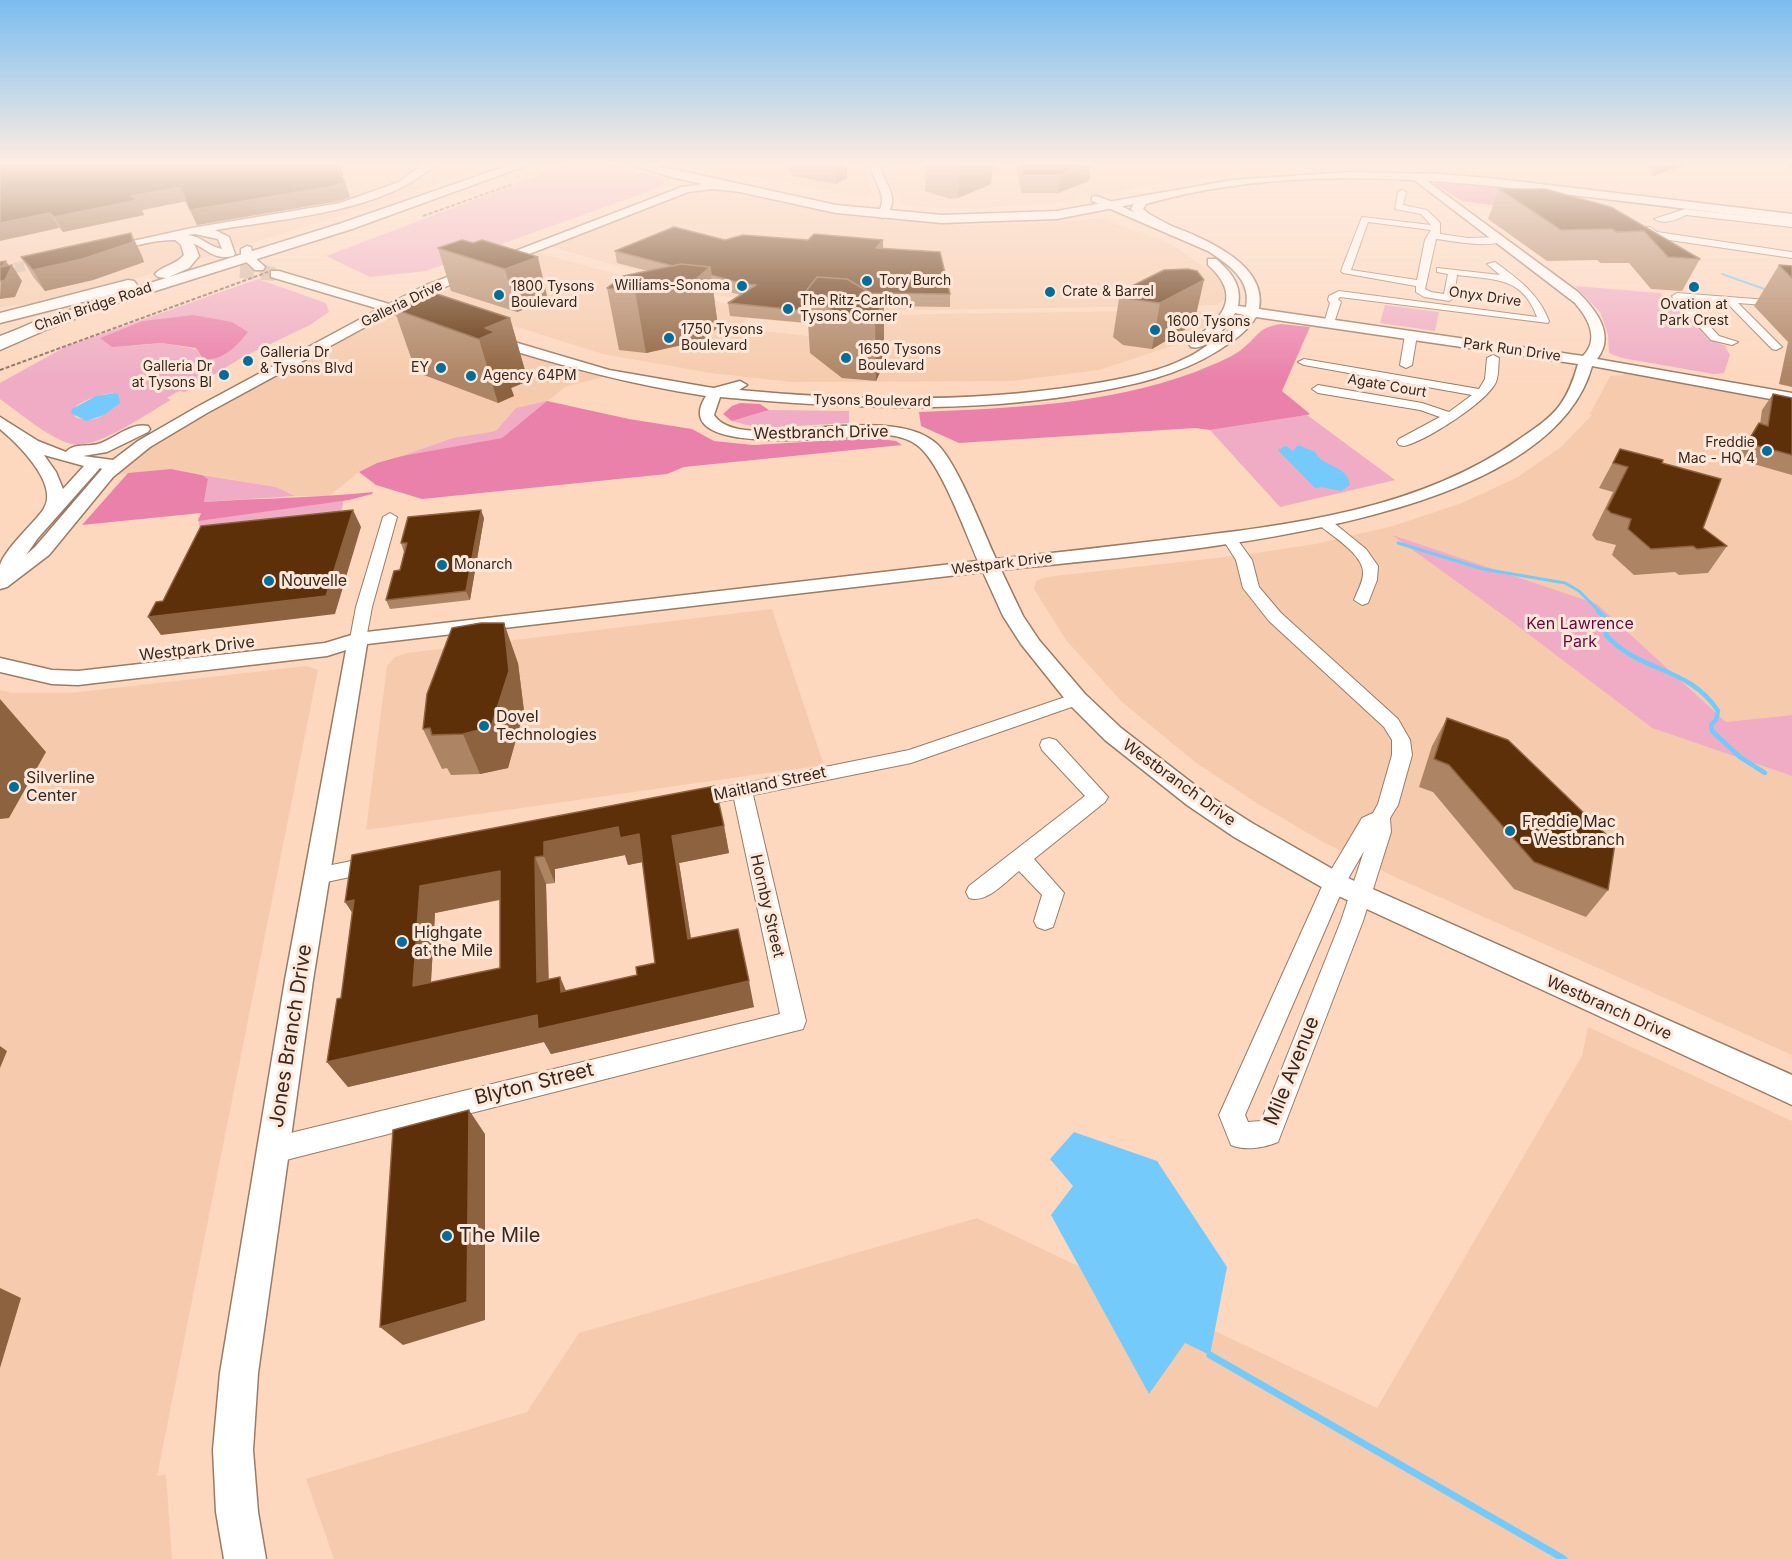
<!DOCTYPE html>
<html>
<head>
<meta charset="utf-8">
<style>
	body { margin:0 }
	canvas { display:block; background:#fdd7be }
</style>
</head>
<body>
<canvas width="1792" height="1559"></canvas>
<script>
const ctx = document.querySelector('canvas').getContext('2d');
ctx.lineJoin = 'round';
function fill(path, color) {
  ctx.fillStyle = color;
  ctx.fill(path, 'evenodd');
}
function trace(path, color, width, dash) {
  ctx.strokeStyle = color;
  ctx.lineWidth = width;
  ctx.lineCap = dash ? 'butt' : 'round';
  ctx.setLineDash(dash || []);
  ctx.stroke(path);
}
function drawText(font, color, halo, rows, align = 'center') {
  ctx.font = font + ' Inter,sans-serif';
  ctx.lineWidth = 6;
  ctx.setLineDash([]);
  ctx.textBaseline = 'middle';
  ctx.strokeStyle = halo;
  ctx.fillStyle = color;
  for (const [text, x, y, turn = 0] of rows) {
    ctx.save();
    ctx.translate(x, y);
    ctx.rotate((+turn || 0) * Math.PI / 180);
    ctx.textAlign = isNaN(turn) ? turn : align;
    if (halo) ctx.strokeText(text, 0, 0);
    ctx.fillText(text, 0, 0);
    ctx.restore();
  }
}
fill(new Path2D(`
	M0 162H497L376 205 69 299 0 307Z
	M673 162H866L865 168 872 193 864 197Z
	M884 162H1374L1358 168 1254 171 1166 182 1060 203 967 209 919 207 900 204 889 180Z
	M709 189 847 216 911 222 968 225 1031 224 1102 218 1171 244 1223 280 1224 300 1217 305 869 311 819 325 747 318 737 328 827 338 869 315 1195 310 1209 313 1215 318 1178 344 1099 370 1012 381 792 382 710 373 603 354 425 298 539 253 727 304 741 305 748 299 722 296 549 246 691 190Z
	M390 308 610 375 565 387 502 438 377 463 359 472 328 497 295 496 276 487 171 469 119 475 107 473 216 403Z
	M1624 372 1792 403V715L1726 722 1597 604 1503 615 1652 728 1792 776V1055L1397 878 1323 842 1255 802 1195 762 1122 702 1066 640 1034 589 1036 581 1046 577 1243 555 1315 544 1393 526 1462 503 1518 477 1561 447 1592 415 1590 414 1610 376 1624 375Z
	M772 609 824 765 366 830 387 666 395 657 407 653Z
	M306 666 318 670 157 1476 166 1474 172 1559H0V690L12 693H71Z
	M1588 1027 1792 1121V1559H334L306 1479 527 1412 579 1333 977 1218 1377 1408 1582 1056Z`), '#f6cbad');
fill(new Path2D(`
	M574 162H603L660 178 664 182 661 187 426 271 370 277 326 256Z
	M258 279 326 303 329 312 310 325 243 357 185 392 179 391 167 398 171 400C149 412 95 451 71 444 47 437 20 413 0 399V383L65 347ZM248 332 203 359 196 349 161 343 129 346ZM114 393 119 398C108 414 96 425 75 417L76 406C88 398 101 394 114 393Z
	M1575 286 1660 293 1665 299H1674L1708 339 1729 347H1725L1730 355 1724 373 1714 374 1622 358 1609 353 1608 335 1600 312Z
	M1385 305 1439 312 1435 331 1380 323Z
	M547 401 502 438 402 456 453 438 491 432 497 430 516 408Z
	M769 410 849 411V423L759 428 732 421Z
	M1307 415 1395 480 1280 507 1210 430Z
	M202 475 276 487 295 496 204 502 208 479Z
	M344 499 341 513 200 529 198 518H217Z
	M1392 535 1597 604 1726 722 1792 715V776L1652 728 1503 615Z`), '#efacc4');
fill(new Path2D(`
	M1441 181 1527 189 1513 208 1462 201 1435 184Z
	M193 315 232 322 248 332C236 347 223 361 203 359L196 348 161 343 112 347 100 338 143 321Z
	M1281 324 1310 327 1282 391 1310 414 1307 415 1210 430 1195 428 959 443 921 426 919 412C1012 408 1107 405 1195 372 1209 366 1229 359 1241 350 1258 337 1258 327 1281 324Z
	M547 401 629 419 692 429 714 441 753 445 872 438 896 441 902 445 684 467 667 474 422 499 376 485 359 472 377 463 402 456 502 438Z
	M740 403 760 404 769 410 732 421 723 414 732 406Z
	M171 469 202 475 208 479 204 502C261 498 317 498 373 492L372 494 349 500 198 521 201 513 82 525 128 473Z`), '#ea81ab');
fill(new Path2D(`
	M115 393 118 394 120 403 104 415 86 421 71 413 72 409 96 396Z
	M1298 445 1315 452C1323 468 1347 464 1350 485L1341 491 1321 487 1315 488 1278 450 1286 446 1293 451Z
	M1074 1132 1157 1161 1227 1267 1210 1355 1185 1343 1149 1394 1051 1215 1073 1186 1050 1159Z`), '#75cafc');
trace(new Path2D(`
	M1722 274 1770 291`), '#75cafc', 2);
trace(new Path2D(`
	M1398 543 1483 569 1565 583 1579 591 1600 612`), '#75cafc', 3);
trace(new Path2D(`
	M1598 611 1608 621 1606 635C1640 673 1689 666 1718 711L1716 720 1711 725 1712 731 1740 757 1765 773`), '#75cafc', 4.5);
trace(new Path2D(`
	M1210 1355 1564 1559`), '#75cafc', 7);
trace(new Path2D(`
	M259 267 275 274
	M0 271 54 260`), '#d5b49e', 10, [10, 5]);
trace(new Path2D(`
	M240 271 275 274`), '#d5b49e', 14, [14, 7]);
const minor = new Path2D(`
	M1402 190 1406 192 1403 205 1427 210 1440 223V234L1468 238 1500 237 1505 240C1491 249 1453 241 1436 239L1425 289 1431 292 1444 294 1448 274 1437 272V268L1500 275 1487 264 1495 262C1518 279 1539 294 1549 321L1548 323 1340 297 1338 299 1341 302 1334 323 1329 326 1325 325 1324 323 1330 303 1328 300 1329 296 1339 291 1537 317C1522 276 1494 280 1457 275L1454 298 1449 301 1424 297 1416 292V286L1343 273 1341 271 1362 217 1431 225 1421 214 1395 209 1398 192ZM1368 222 1431 230 1425 240 1417 280 1351 270Z
	M1685 209 1792 221V227L1686 215C1677 220 1663 225 1654 219Z
	M1644 227H1650L1657 232 1792 252V258L1656 238 1646 235Z
	M1677 293 1768 300V304L1764 305 1738 303 1782 347 1776 350 1772 349 1726 302 1686 300 1719 336 1738 342 1732 345 1711 340 1673 298 1672 296Z
	M1411 332 1417 335 1412 365 1406 368 1400 365 1405 335Z
	M1493 355 1499 358C1498 366 1499 374 1496 382 1487 402 1426 441 1404 446L1399 445 1397 442 1399 439 1440 417 1420 410 1318 393 1312 389 1318 385 1422 403 1449 412 1472 395 1304 365 1298 362 1304 359 1479 389 1485 379 1487 358Z
	M390 513 397 517 372 607 366 639 364 643H352L350 639 356 607 383 517Z
	M1324 518 1329 519 1366 549 1378 566 1377 580 1368 603 1362 605 1354 600C1357 592 1363 582 1363 573 1364 555 1331 535 1319 525L1317 522Z
	M1229 534 1234 535 1252 560 1259 587 1281 613 1398 719 1410 740 1412 755 1398 805 1390 818 1391 832 1363 921 1278 1142C1264 1148 1245 1151 1231 1145L1219 1115 1324 882 1362 818 1373 813 1378 804 1392 755V740L1384 727 1269 621 1243 588 1236 560 1222 538ZM1364 851 1341 921 1261 1121 1248 1122 1245 1115 1345 884Z
	M1077 693 1083 695 1086 699 1083 703 911 763 753 795 806 1021 803 1029 274 1163 265 1159 261 1150 265 1141 274 1137 780 1014 734 799 693 807 686 805 683 800 686 795 909 750Z
	M1049 738 1056 740 1108 797 1105 802 1034 859 1064 893 1053 927 1045 930 1037 927 1034 921 1042 895 1019 871C1006 881 987 904 969 898L966 892 969 886 1085 796 1042 750 1040 745 1042 740Z
	M376 856 383 858 387 864 383 870 317 884 309 882 306 876 309 870 317 868Z`);
const tertiary = new Path2D(`
	M426 162H437C389 212 281 219 215 230L229 237 235 254 233 256C212 261 205 246 189 242 163 235 131 248 105 253L99 250 105 247 192 228 340 203 399 182ZM195 234 218 239 222 249C209 247 201 236 187 235Z
	M870 162H880C882 186 902 193 886 217L882 218 877 215C891 194 872 184 870 162Z
	M1413 175H1419L1578 292C1596 310 1616 335 1597 359L1792 393V403L1592 366C1546 534 1145 553 1001 570L1023 616 1039 640 1085 694 1121 728 1205 793 1252 823 1350 879 1792 1075V1105L1332 893 1234 837 1187 805 1105 740 1069 704 1021 644 1003 616 983 572 367 644 313 980 258 1373 253 1450 258 1512 266 1559H224L216 1512 213 1450 220 1373 285 980 346 650 327 656 78 685 52 684 0 672V658L52 670 78 671 325 643 358 633 978 561C966 534 940 461 917 445 909 439 898 436 888 435 861 433 663 463 706 396 628 384 557 365 482 341L480 338 487 334 609 370 707 387 714 388 740 381 747 385 739 390C853 401 971 403 1085 385 1117 380 1157 373 1186 358 1194 355 1202 349 1209 344 1223 335 1236 329 1244 315L1235 313C1227 326 1208 351 1191 347L1189 344 1191 341C1223 319 1243 296 1208 265V259H1216C1232 273 1242 285 1238 306L1246 307C1252 280 1228 264 1208 251L1092 201V197L1096 196C1110 200 1124 208 1138 214 1176 228 1270 255 1259 309L1583 356C1600 339 1588 318 1575 303L1413 179ZM1256 317 1578 364C1574 378 1569 393 1560 405 1549 420 1532 430 1518 440 1418 510 1291 525 1172 539 1113 546 1055 553 996 559 983 531 958 465 938 445 888 397 741 457 714 415L720 397C840 408 963 414 1082 394 1130 386 1178 376 1219 350 1234 340 1246 333 1256 317Z
	M712 183 743 186 748 189 743 192 712 189 688 192 432 292 401 308 430 316 432 319 430 322 425 323 391 313 207 413 150 447 113 477 49 555 7 587 0 589C0 582 0 572 0 565 5 549 33 524 43 510 61 485 17 443 0 429V417L38 441 66 452C73 443 88 447 98 444 114 439 131 422 148 426L150 429 148 432 107 452 83 456 113 460 138 441 197 407 379 309 271 277V271H279L389 304 424 286 682 187ZM44 455 84 466 63 489 56 472ZM100 468 102 469 35 547 26 555 38 538Z
	M247 246 251 247 253 256 265 267 263 270H255L241 257V249Z`);
const secondary = new Path2D(`
	M623 162H640L836 205 942 215 1057 211 1233 180 1349 172 1440 174 1498 179 1792 214V222C1724 213 1656 205 1589 197 1443 179 1289 163 1146 204L1143 209 1149 214 1175 228 1177 231 1171 235 1141 220 1131 209 1134 204 1057 219 942 223 836 213 671 177Z`);
const primary = new Path2D(`
	M518 162H536L352 229 114 304 0 347V336L102 298 166 278 158 277 155 274C163 265 176 265 184 255L181 245 172 237 174 234C189 231 195 244 199 256L189 268 169 277 342 223Z`);
const motorway = new Path2D(`
	M128 280 134 281 137 285 134 289 0 323V313Z
	M34 322 41 324 43 328 41 332 0 350V337Z`);
trace(minor, '#9c7b64', 2);
trace(tertiary, '#9c7b64', 3);
trace(secondary, '#9c7b64', 3);
trace(primary, '#9c7b64', 3);
trace(motorway, '#9c7b64', 3);
fill(minor, '#fff');
fill(tertiary, '#fff');
fill(secondary, '#fff');
fill(primary, '#fff');
fill(motorway, '#fff');
trace(new Path2D(`
	M423 216 513 184
	M0 370 268 272`), '#887061', 2, [4, 2]);
fill(new Path2D(`
	M0 162 344 176 342 177 350 197 339 201 197 225 186 201 142 210 144 215 63 232Z
	M788 162H847V178L836 184 792 176 791 171H789Z
	M918 162H993L991 184 958 198 950 199 925 191 926 164Z
	M1014 162H1086L1089 181 1058 193H1022Z
	M1645 162H1693L1653 176Z
	M1784 162H1792V170Z
	M1499 189 1611 207 1700 259 1682 291 1651 289 1629 263H1601L1597 260 1547 261 1488 219Z
	M131 233 141 254 144 262 93 280 45 291 34 278 21 257Z
	M725 240H883V248L950 294V307L884 306V363L876 381 842 378 810 353 808 323 730 316 728 303 741 295 713 288 718 327 704 340 646 353 619 350 607 288 648 271 617 263 615 251Z
	M473 243 548 300 517 312 451 291 438 248Z
	M1779 265 1792 266V387L1779 384 1788 342 1754 306Z
	M1164 270 1194 324 1152 349 1123 345 1113 337 1120 292Z
	M394 309 510 318 528 381 511 388 514 396 498 403 416 372Z
	M1773 394 1792 398V475L1736 459 1759 423 1760 424 1762 410Z
	M1620 449 1662 463 1703 528 1727 546 1708 573 1679 575 1675 572 1634 575 1612 555 1616 545 1596 540 1592 535 1613 492 1599 488Z
	M484 518 470 600 390 609 386 600 400 570 404 552 401 543Z
	M518 663 524 711 508 768 480 774 451 775 447 768 442 769 423 729Z
	M1447 718 1608 890 1586 917 1514 889 1433 792 1419 787 1432 746Z
	M724 826 729 853 679 863 691 938 754 1007 551 1054 544 1042 348 1087 327 1062 341 998 352 913V855ZM625 855 628 865 643 862 655 963 637 975 566 991 560 977 549 979 546 884 555 883V869ZM500 900V968L431 983 435 913Z`), '#ad8464');
fill(new Path2D(`
	M339 162 344 176 339 177 334 163Z
	M835 162H847V178L836 184Z
	M960 162H993L991 184 958 198Z
	M1660 162H1693L1653 176Z
	M1091 163 1089 181 1058 193 1060 175Z
	M345 182 350 197 339 201 197 225 190 210Z
	M180 187 187 201 142 210 144 215 63 232 54 217 131 196Z
	M50 213 59 228 0 241V223Z
	M131 233 141 254 144 262 93 280 45 291 33 270Z
	M883 240V252L876 248Z
	M538 257 548 300 517 312 505 269Z
	M6 261 10 268 12 265 22 281 15 297 0 299 1 267Z
	M710 267 718 327 704 340 646 353 635 291Z
	M1204 280 1194 324 1152 349 1160 303Z
	M884 301V363L876 381 875 317Z
	M510 318 528 381 511 388 514 396 498 403 479 339 485 328Z
	M353 510 361 527 335 614 161 635 148 617Z
	M481 510 484 518 470 600 466 591Z
	M504 623 518 663 524 711 508 768 480 774 463 734Z
	M0 699 46 752 9 818 0 819Z
	M724 826 729 853 679 863 695 965 688 939 672 836Z
	M618 827 639 834 647 861 628 865 625 855 555 869V883L544 856V842Z
	M535 857 546 884 549 1007 537 982Z
	M500 871 512 897 435 913 429 1012 413 986 420 886Z
	M354 900 363 929 345 902Z
	M560 977 571 1003 561 992Z
	M749 981 754 1007 551 1054 544 1042 348 1087 327 1062 537 1015Z
	M0 1046 7 1051 0 1068Z
	M469 1110 485 1134V1320L403 1345 380 1327Z
	M0 1288 21 1298 0 1368Z`), '#8d623f');
const building = new Path2D(`
	M0 162H339L334 163 345 182 334 186 190 210 180 187 131 196 137 200 54 217 50 213 0 223Z
	M1020 162H1086L1091 163 1060 175H1024Z
	M1499 189H1545L1611 207 1700 259 1668 257 1644 231 1617 232 1612 229 1561 230Z
	M674 227 725 240 743 235 808 240 814 234 883 240 876 248 940 252 950 294 871 293 847 279 817 277 806 291 807 311 728 303 756 285 744 284 711 275 710 267 681 264 673 266 615 251Z
	M131 233 133 242 82 259 33 270 21 257Z
	M462 240 473 243 482 240 538 257 505 269 438 248Z
	M6 261 1 267 12 265 5 280 0 281V262Z
	M681 264 710 267 696 279 635 291 607 288 623 276Z
	M1779 265 1792 266V278Z
	M1188 269 1197 271 1204 280 1160 303 1130 299 1120 292 1164 270Z
	M817 277 847 279 884 301 875 317 839 315 806 291Z
	M437 294 510 318 485 328 495 332 479 339 394 309Z
	M1773 394 1792 398V455L1747 443 1759 423 1768 426Z
	M1620 449 1663 460 1662 463 1721 479 1703 528 1727 546 1697 549 1693 546 1651 549 1628 529 1631 519 1611 513 1607 509 1628 467 1613 463Z
	M353 510 326 596 148 617 156 602 163 601 201 526Z
	M481 510 466 591 386 600 394 571 400 570 407 543H401L408 517Z
	M481 623H504L509 671 491 727 463 734 432 735 430 728 423 729 427 694 452 628Z
	M1447 718 1508 740 1615 843 1608 890 1534 862 1449 765 1434 759Z
	M715 786 724 826 672 836 688 939 738 929 749 981 538 1029 537 1015 327 1062 337 999 341 998 354 900 345 902 352 855ZM618 827 620 838 639 834 655 963 636 967 637 975 561 992 560 977 537 982 535 857 544 856V842ZM500 871V968L413 986 420 886Z
	M469 1110 467 1302 380 1327 393 1130Z`);
fill(building, '#5d3009');
trace(building, '#8d623f', 1.5);
const sky = ctx.createLinearGradient(0, 0, 0, 380);
sky.addColorStop(0, '#7abdf0');
sky.addColorStop(0.43, '#feede2');
sky.addColorStop(1, '#feede200');
ctx.fillStyle = sky;
ctx.fillRect(0, 0, 1792, 380);
for (const [x, y, r, color] of [
	[867,281,6,"#016d9a"],
	[742,286,6,"#016d9a"],
	[1694,287,6,"#016d9a"],
	[1050,292,6,"#016d9a"],
	[499,295,6,"#016d9a"],
	[788,309,6,"#016d9a"],
	[1155,330,6,"#016d9a"],
	[669,338,6,"#016d9a"],
	[846,358,6,"#016d9a"],
	[248,361,6,"#016d9a"],
	[441,368,6,"#016d9a"],
	[224,375,6,"#016d9a"],
	[471,376,6,"#016d9a"],
	[1767,451,6,"#016d9a"],
	[442,565,6,"#016d9a"],
	[269,581,6,"#016d9a"],
	[484,726,6,"#016d9a"],
	[14,787,6,"#016d9a"],
	[1510,831,6,"#016d9a"],
	[402,942,6,"#016d9a"],
	[447,1236,6,"#016d9a"]
]) {
  const dot = new Path2D();
  dot.arc(x, y, r, 0, 2 * Math.PI);
  ctx.fillStyle = color;
  ctx.fill(dot);
  trace(dot, '#ffe8d9', 2);
}
drawText('14px', '#372920', '#ffe8d9', [
	["Tory Burch",879,281],
	["Williams-Sonoma",730,286,"right"],
	["1800 Tysons",511,287],
	["Boulevard",511,303],
	["Crate & Barrel",1062,292],
	["The Ritz-Carlton,",800,301],
	["Tysons Corner",800,317],
	["Ovation at",1694,305,"center"],
	["Park Crest",1694,321,"center"],
	["1600 Tysons",1167,322],
	["Boulevard",1167,338],
	["1750 Tysons",681,330],
	["Boulevard",681,346],
	["1650 Tysons",858,350],
	["Boulevard",858,366],
	["Galleria Dr",260,353],
	["& Tysons Blvd",260,369],
	["Galleria Dr",212,367,"right"],
	["at Tysons Bl",212,383,"right"],
	["EY",429,368,"right"],
	["Agency 64PM",483,376],
	["Freddie",1755,443,"right"],
	["Mac - HQ 4",1755,459,"right"],
	["Monarch",454,565]
], 'left');
drawText('14px', '#372920', '#ffe8d9', [
	["Onyx Drive",1485,297,8],
	["Galleria Drive",402,304,-26],
	["Chain Bridge Road",93,307,-19],
	["Park Run Drive",1512,350,8],
	["Agate Court",1387,386,10],
	["Tysons Boulevard",872,401,1],
	["Westpark Drive",1002,564,-7]
]);
drawText('16px', '#372920', '#ffe8d9', [
	["Westbranch Drive",821,433,-1],
	["Westpark Drive",197,649,-7],
	["Westbranch Drive",1179,783,36],
	["Maitland Street",770,784,-12],
	["Hornby Street",767,906,77],
	["Westbranch Drive",1609,1008,24]
]);
drawText('16px', '#372920', '#ffe8d9', [
	["Nouvelle",281,581],
	["Dovel",496,717],
	["Technologies",496,735],
	["Silverline",26,778],
	["Center",26,796],
	["Freddie Mac",1522,822],
	["- Westbranch",1522,840],
	["Highgate",414,933],
	["at the Mile",414,951]
], 'left');
drawText('16px', '#68073b', '#ffe8d9', [
	["Ken Lawrence",1580,624],
	["Park",1580,642]
]);
drawText('20px', '#372920', '#ffe8d9', [
	["Jones Branch Drive",291,1036,-81],
	["Mile Avenue",1292,1071,-68],
	["Blyton Street",534,1084,-14]
]);
drawText('20px', '#372920', '#ffe8d9', [
	["The Mile",459,1236]
], 'left');
</script>
</body>
</html>
